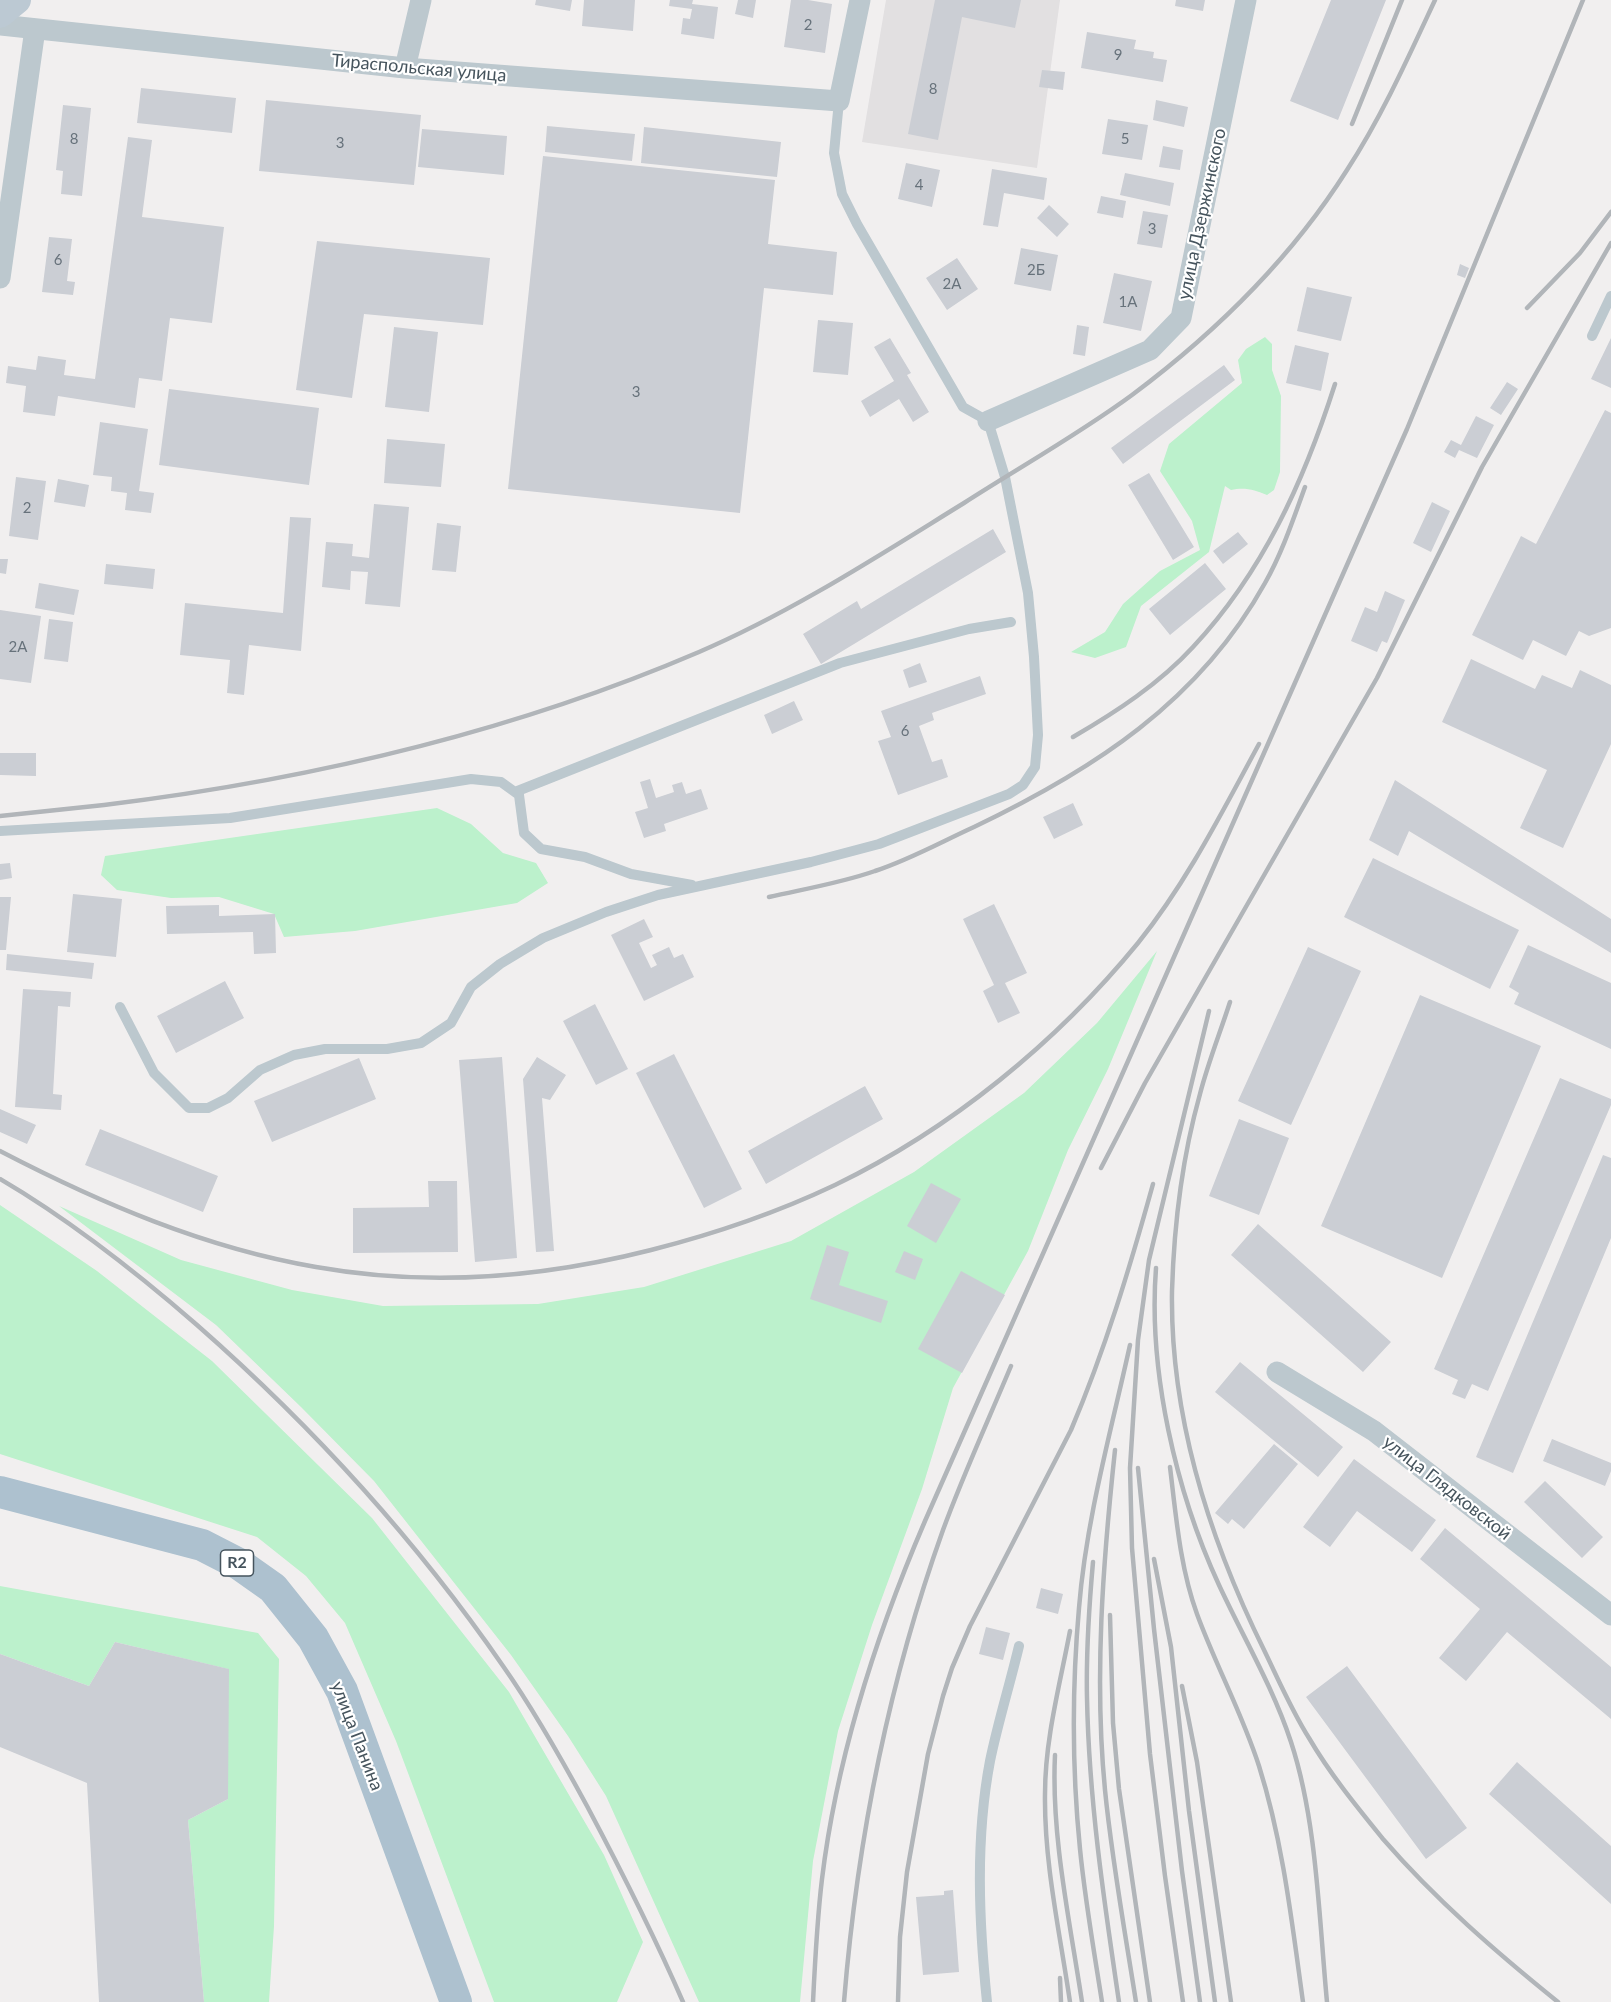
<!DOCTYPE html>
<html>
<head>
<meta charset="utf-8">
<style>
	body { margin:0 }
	canvas { display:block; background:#f1efef }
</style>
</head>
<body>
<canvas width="1611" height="2002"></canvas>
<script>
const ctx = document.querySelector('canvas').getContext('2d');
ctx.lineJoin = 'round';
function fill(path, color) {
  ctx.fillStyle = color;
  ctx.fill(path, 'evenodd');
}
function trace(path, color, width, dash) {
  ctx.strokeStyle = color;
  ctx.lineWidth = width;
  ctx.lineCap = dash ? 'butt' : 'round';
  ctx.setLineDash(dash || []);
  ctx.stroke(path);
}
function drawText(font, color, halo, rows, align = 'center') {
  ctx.font = font + ' Lato,sans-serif';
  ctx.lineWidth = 4.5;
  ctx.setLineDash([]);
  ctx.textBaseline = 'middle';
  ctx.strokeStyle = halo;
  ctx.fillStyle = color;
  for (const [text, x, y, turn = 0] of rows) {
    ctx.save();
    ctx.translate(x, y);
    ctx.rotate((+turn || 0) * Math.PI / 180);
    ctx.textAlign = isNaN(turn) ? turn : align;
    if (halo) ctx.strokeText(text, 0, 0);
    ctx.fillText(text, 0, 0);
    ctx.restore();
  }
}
fill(new Path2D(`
	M886 0H1060L1037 168 862 142Z`), '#e2e0e1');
fill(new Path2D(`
	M1265 337 1272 344V370L1281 396 1280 472 1274 490 1267 495C1255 490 1245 487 1231 490L1225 486 1209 552 1141 606 1126 647 1095 658 1071 652 1105 632 1123 604 1160 571 1200 550 1192 521 1160 471 1169 444 1242 383 1238 360 1246 349Z
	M437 808 471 824 503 853 536 863 548 883 517 903 355 931 284 937 274 914 219 897 171 898 117 890 101 875 105 856Z
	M1157 951 1108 1069 1068 1150 1028 1251 953 1388 922 1489 872 1625 838 1731 813 1861 800 2002H699L606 1796 568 1736 511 1655 374 1481 301 1407 216 1325 59 1206 181 1260 292 1290 383 1306 538 1304 644 1287 791 1241 914 1172 1024 1093 1097 1023Z
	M0 1205 97 1271 212 1361 372 1518 509 1692 604 1855 643 1942 617 2002H494L396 1741 345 1623 306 1576 257 1537 0 1454Z
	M0 1586 258 1633 279 1659 274 1926 269 2002H204L188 1820 228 1799V1669L115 1642 89 1686 0 1654Z`), '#bcf1cc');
fill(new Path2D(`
	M536 0H572L570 11 535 5Z
	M584 0H635L633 31 582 26Z
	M670 0H693L692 4 718 7 714 39 681 34 683 18 690 19 692 9 669 6Z
	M738 0H756L753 18 735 14Z
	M791 0H808L832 4 825 53 784 47Z
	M935 0H1021L1015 28 962 17 938 140 908 134Z
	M1176 0H1205L1203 11 1175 6Z
	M1331 0H1386L1338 120 1290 101Z
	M1087 32 1136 40 1134 49 1154 52 1153 58 1167 60 1163 82 1081 68Z
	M1042 70 1065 72 1063 90 1039 87Z
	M141 88 236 98 232 133 137 123Z
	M266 100 421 115 414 185 259 171Z
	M1156 100 1188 107 1184 127 1153 120Z
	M63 105 91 108 82 196 61 194 63 171 56 170Z
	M1108 119 1148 125 1142 160 1102 154Z
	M547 126 635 134 632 161 545 152Z
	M644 127 781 142 777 177 641 163Z
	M422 129 507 136 504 175 418 167Z
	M128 137 152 140 142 217 224 227 212 323 170 318 162 381 139 378 135 408 58 396 55 416 23 412 26 386 6 383 8 366 36 370 38 356 66 360 64 375 95 379Z
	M1163 146 1183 150 1180 170 1159 167Z
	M543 156 775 180 768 244 837 252 833 295 764 288 740 513 508 489Z
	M906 163 940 170 932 207 898 199Z
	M992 169 1047 178 1044 200 1004 193 998 227 983 225Z
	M1125 173 1174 183 1170 206 1120 195Z
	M1101 196 1126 201 1123 218 1097 213Z
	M1049 205 1069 224 1057 237 1037 218Z
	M1143 211 1168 215 1162 248 1137 244Z
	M49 237 72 239 67 281 75 282 73 295 42 292Z
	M317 241 490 258 483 325 364 314 352 398 296 390Z
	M1021 248 1058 255 1051 291 1014 284Z
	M957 258 978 289 947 310 926 278Z
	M1460 264 1469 268 1465 278 1457 275Z
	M1114 273 1152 281 1141 331 1103 323Z
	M1307 287 1352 297 1341 341 1297 331Z
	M818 320 853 323 848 375 813 372Z
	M1077 325 1089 327 1085 356 1073 354Z
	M394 327 438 332 429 412 385 407Z
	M890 338 911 373 907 375 929 412 913 422 899 399 870 417 861 401 894 381 874 347Z
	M1611 338V388L1591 379Z
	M1295 345 1329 353 1321 391 1286 383Z
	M1224 365 1235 380 1123 464 1111 448Z
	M1507 382 1518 389 1501 415 1490 408Z
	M169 389 319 408 309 485 159 465Z
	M1605 410 1611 413V628L1589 636 1579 631 1566 656 1533 640 1523 660 1472 635 1521 536 1536 544Z
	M1476 416 1494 425 1477 458 1459 450 1455 458 1444 452 1451 440 1461 445Z
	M100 422 148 429 139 491 154 493 151 513 125 510 127 493 111 491 112 477 93 475Z
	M387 439 445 444 441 487 384 483Z
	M1149 473 1194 547 1173 560 1128 485Z
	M16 477 46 481 38 540 9 536Z
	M58 479 89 485 85 507 54 502Z
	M1432 502 1450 511 1431 552 1413 543Z
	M374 504 409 507 400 607 365 604 368 572 351 571 350 590 322 587 326 542 353 544 352 556 369 558Z
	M290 517 311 518 301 651 249 645 244 695 227 693 230 660 180 655 185 603 283 613Z
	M437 523 461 526 456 572 432 570Z
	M993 529 1006 552 821 664 803 634 857 601 861 609Z
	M1238 532 1248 544 1223 564 1213 551Z
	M0 559H8L6 574 0 573Z
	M1205 563 1226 589 1170 635 1149 609Z
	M106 564 155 569 153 589 104 584Z
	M39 583 79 590 74 615 35 608Z
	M1385 591 1405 600 1387 643 1382 641 1377 652 1351 641 1365 607 1377 612Z
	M0 610 41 616 31 683 0 679Z
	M49 619 73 622 68 662 44 659Z
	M1471 659 1535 689 1542 675 1572 688 1580 670 1611 685V744L1563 848 1520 828 1547 770 1442 722Z
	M920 663 927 682 909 688 903 670Z
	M980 676 986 694 932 713 934 720 919 726 932 762 942 759 948 777 898 795 878 741 891 737 881 711Z
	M794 701 803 720 772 734 764 715Z
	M0 753H36V776L0 775Z
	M650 779 656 798 674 792 672 785 682 782 686 794 701 789 708 809 664 824 666 831 644 838 635 812 648 808 640 782Z
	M1395 780 1611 919V953L1409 831 1398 856 1369 840Z
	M1073 803 1083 825 1054 839 1043 817Z
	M1373 858 1519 930 1490 989 1344 917Z
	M10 863 12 878 0 880V864Z
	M73 894 122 899 116 957 67 952Z
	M0 897H11L6 950H0Z
	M994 904 1027 973 1005 983 1020 1013 998 1023 983 991 994 985 963 919Z
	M219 905V916L275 914 276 953 254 954 253 932 167 934 166 906Z
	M644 919 653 937 639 943 651 968 657 965 652 955 669 947 674 958 683 954 694 977 644 1001 611 935Z
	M1528 945 1611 983V1049L1514 1004 1519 993 1509 987Z
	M1308 947 1361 971 1291 1125 1238 1101Z
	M7 954 94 963 92 979 6 970Z
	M225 981 244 1018 176 1053 157 1016Z
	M23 989 71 992 70 1007 58 1006 53 1094 62 1095 61 1110 15 1107Z
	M1420 995 1541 1046 1442 1278 1321 1226Z
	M595 1004 628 1069 596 1085 563 1021Z
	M674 1054 742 1189 704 1208 636 1073Z
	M502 1057 517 1258 475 1262 459 1060Z
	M537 1057 566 1075 550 1100 542 1098 554 1251 536 1252 523 1079Z
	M359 1058 376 1099 272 1142 254 1101Z
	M1560 1078 1611 1099V1105L1488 1391 1472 1384 1465 1399 1452 1394 1458 1380 1434 1369Z
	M865 1086 883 1119 766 1184 748 1151Z
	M0 1109 36 1125 27 1144 0 1132Z
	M1239 1119 1289 1138 1259 1215 1209 1196Z
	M100 1129 218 1176 203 1212 85 1165Z
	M1603 1155 1611 1158V1238L1513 1473 1476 1457Z
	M428 1181H457L458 1252 353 1253V1208L429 1207Z
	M931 1183 961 1199 936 1243 907 1226Z
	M1258 1224 1391 1342 1363 1372 1231 1255Z
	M827 1245 849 1252 839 1285 888 1301 881 1323 810 1299Z
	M904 1251 923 1259 915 1280 895 1272Z
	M961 1271 1005 1295 962 1373 918 1349Z
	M1240 1362 1343 1447 1318 1477 1215 1392Z
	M1552 1439 1611 1463V1471L1605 1486 1543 1461Z
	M1274 1444 1298 1464 1244 1529 1232 1519 1228 1524 1215 1513Z
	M1354 1459 1436 1520 1412 1552 1357 1511 1330 1547 1303 1527Z
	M1545 1481 1603 1537 1582 1558 1524 1502Z
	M1445 1528 1611 1667V1719L1507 1632 1466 1681 1439 1658 1480 1609 1420 1559Z
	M1041 1588 1063 1594 1058 1614 1036 1608Z
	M986 1627 1010 1633 1003 1660 979 1654Z
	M115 1642 229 1669 228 1799 188 1820 204 2002H99L87 1783 0 1747V1654L89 1686Z
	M1347 1666 1467 1828 1426 1859 1306 1697Z
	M1517 1762 1611 1846V1904L1489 1794Z
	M953 1890 959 1972 923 1975 916 1897 944 1895V1891Z`), '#cbced4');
trace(new Path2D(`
	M1592 336 1611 296
	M515 792 840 663 969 629 1011 622
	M0 831 230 818 471 779 501 782 519 795 524 833 541 849 585 857 631 874 692 885
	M120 1007 154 1073 189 1108H208L228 1098 260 1070 294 1055 325 1049H387L421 1043 451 1023 471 987 500 964 543 938 606 912 658 895 811 862 879 844 1009 794 1023 785 1035 767 1038 735 1034 657 1028 593 1005 477 988 421 963 407 857 224 842 194 834 153 839 101
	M987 2002C979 1923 975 1840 990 1761 998 1722 1010 1684 1019 1646`), '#bcc8ce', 10);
trace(new Path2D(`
	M0 25 405 68 839 101 860 0
	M405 68 421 0
	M0 278 35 29
	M988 421 1150 350 1181 318 1246 0
	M1277 1372 1374 1431 1611 1615`), '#bcc8ce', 21);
trace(new Path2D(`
	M0 14 17 0`), '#bcc9d3', 28);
trace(new Path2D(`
	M0 1492 202 1545 239 1564 273 1588 313 1638 342 1691 456 2002`), '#adc1cf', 32);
trace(new Path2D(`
	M1352 124 1402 0
	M1527 308 1580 253 1611 212
	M1073 737C1116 712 1159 684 1193 647 1263 572 1304 481 1335 384
	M0 816C35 812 69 809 104 805 308 780 510 733 699 652 792 612 878 556 964 503 1020 467 1079 434 1132 395 1215 333 1292 257 1347 170 1382 116 1408 58 1435 0
	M769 897C804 889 841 883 875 871 909 860 941 842 974 827 1093 770 1199 702 1265 583 1282 553 1293 520 1305 487
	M1230 1002C1220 1033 1208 1063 1200 1094 1182 1158 1174 1225 1172 1291 1170 1417 1210 1541 1265 1652 1279 1681 1292 1711 1309 1738 1330 1774 1357 1807 1383 1839 1436 1900 1496 1952 1558 2002
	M0 1151C100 1203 205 1248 316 1267 428 1287 541 1278 651 1250 714 1234 776 1213 835 1185 951 1129 1057 1042 1138 943 1187 882 1222 812 1259 744
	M1101 1168 1145 1083 1377 678 1482 467 1611 243
	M0 1179C70 1220 136 1272 197 1325 312 1426 416 1540 503 1666 534 1710 561 1758 587 1806 621 1870 654 1935 683 2002
	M1156 1268C1148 1371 1176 1492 1219 1585 1243 1637 1273 1687 1291 1742 1317 1821 1319 1919 1327 2002
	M1115 1450C1103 1562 1094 1678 1105 1790 1112 1861 1125 1932 1136 2002
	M1170 1467C1176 1516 1180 1567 1197 1614 1216 1666 1242 1713 1259 1766 1283 1842 1292 1923 1303 2002
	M1138 1468 1154 1629 1182 1871 1200 2002
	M1154 1559 1171 1647 1189 1811 1215 2002
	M1093 1562C1089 1607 1086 1653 1087 1698 1089 1801 1104 1901 1119 2002
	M1110 1615 1113 1723 1119 1789 1150 2002
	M1070 1631C1060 1684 1045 1739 1045 1794 1044 1863 1060 1933 1070 2002
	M1182 1686 1197 1762 1231 2002
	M1055 1755C1051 1836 1070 1922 1082 2002
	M1060 1978 1061 2002
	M813 2002C815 1961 817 1920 822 1879 837 1756 876 1635 925 1521L1407 429 1583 0
	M844 2002C857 1842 889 1681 943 1530 963 1475 988 1421 1011 1366
	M898 2002 900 1937 907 1872 928 1754 943 1696 952 1668 970 1626 1071 1430C1105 1350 1130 1267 1153 1184
	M1102 2002C1094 1951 1085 1900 1080 1849 1072 1769 1072 1687 1079 1608 1086 1520 1111 1431 1130 1345
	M1183 2002 1165 1876 1150 1754 1132 1548 1130 1468 1138 1340 1149 1260 1209 1011`), '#b1b5b9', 4.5);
drawText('15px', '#67727b', null, [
	["2",808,25],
	["9",1118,55],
	["8",933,89],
	["8",74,139],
	["5",1125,139],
	["3",340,143],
	["4",919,185],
	["3",1152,229],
	["6",58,260],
	["2Б",1036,270],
	["2А",952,284],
	["1А",1128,302],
	["3",636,392],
	["2",27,508],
	["2А",18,647],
	["6",905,731]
]);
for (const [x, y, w] of [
	[237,1563,33]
]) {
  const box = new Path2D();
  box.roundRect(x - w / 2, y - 13, w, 26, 4.5);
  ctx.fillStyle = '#fff';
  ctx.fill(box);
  trace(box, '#46545d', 1.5);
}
drawText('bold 16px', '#46545d', null, [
	["R2",237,1563]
]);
drawText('18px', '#46545d', '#fff', [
	["Тираспольская улица",419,68,5],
	["улица Дзержинского",1202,214,-78],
	["улица Глядковской",1447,1488,38],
	["улица Панина",357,1736,69]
]);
</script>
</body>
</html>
